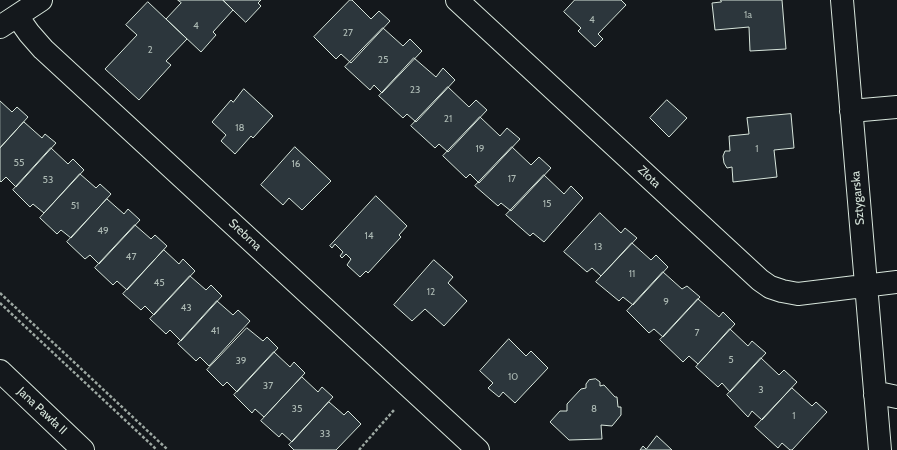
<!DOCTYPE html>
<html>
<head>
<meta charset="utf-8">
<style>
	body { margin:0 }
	canvas { display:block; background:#14181c }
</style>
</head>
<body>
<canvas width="897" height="450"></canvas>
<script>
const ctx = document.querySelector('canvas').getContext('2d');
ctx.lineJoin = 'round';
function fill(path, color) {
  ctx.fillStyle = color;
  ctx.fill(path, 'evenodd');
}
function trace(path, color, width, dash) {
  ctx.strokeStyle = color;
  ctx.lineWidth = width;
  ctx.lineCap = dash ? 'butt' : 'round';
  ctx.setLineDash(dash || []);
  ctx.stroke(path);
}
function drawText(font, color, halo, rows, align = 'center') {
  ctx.font = font + ' Cabin,sans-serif';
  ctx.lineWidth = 3;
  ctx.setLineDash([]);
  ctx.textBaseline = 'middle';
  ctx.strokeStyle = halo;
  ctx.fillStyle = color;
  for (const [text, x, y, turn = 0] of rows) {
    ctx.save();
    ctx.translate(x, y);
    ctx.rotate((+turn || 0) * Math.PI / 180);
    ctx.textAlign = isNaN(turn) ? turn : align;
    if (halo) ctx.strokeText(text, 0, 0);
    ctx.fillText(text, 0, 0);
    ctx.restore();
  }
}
const building = new Path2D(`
	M178 0H223L233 10 213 32 216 35 201 52 166 19 181 3Z
	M223 0H261L258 3 261 6 246 22Z
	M350 0H352L371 19 379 11 390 21 351 63 341 54 336 59 314 37Z
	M575 0H621L626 5 598 34 603 39 595 47 578 31 581 28 564 12Z
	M721 0H782L786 49 750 51 749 27 715 30 712 3 721 2Z
	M148 2 187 39 166 61 171 65 139 100 105 69 137 35 126 25Z
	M383 28 403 46 410 39 422 51 382 93 374 85 370 90 345 67Z
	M414 58 436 77 443 68 455 80 416 122 407 114 403 118 379 96Z
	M448 87 469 107 476 100 487 110 448 152 439 144 435 148 411 126Z
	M244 89 273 116 253 138 251 136 235 154 221 141 226 135 212 122 231 100 233 102Z
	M667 100 687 118 669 137 650 118Z
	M0 101 12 112 17 107 28 117 0 148Z
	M791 114 794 148 774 150 777 177 733 182 732 167 727 168 724 163 723 156 725 151H730L729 136 749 134 747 118Z
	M480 117 500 136 507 128 520 139 479 183 470 174 466 178 443 156Z
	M24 122 42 138 45 134 56 143 16 187 6 177 1 182 0 181V148Z
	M295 147 331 181 302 210 289 198 283 205 261 185Z
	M512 147 531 165 539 157 551 168 511 211 501 203 498 206 475 186Z
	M51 148 68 164 73 159 84 170 44 213 33 204 30 207 13 190Z
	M80 174 96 188 100 184 111 194 71 238 61 230 57 234 40 218Z
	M544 175 564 194 571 186 583 198 544 242 533 233 530 236 506 215Z
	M376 196 407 226 399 235 401 237 368 273 366 271 360 277 347 265 351 259 346 254 342 258 340 256 343 252 335 244 332 248 330 246Z
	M107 199 124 214 128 209 140 220 99 264 90 255 85 259 67 242Z
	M600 213 621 233 625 228 637 238 601 276 592 268 587 272 564 252Z
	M135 225 151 239 155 235 167 246 127 290 117 281 113 285 95 268Z
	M632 243 651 260 656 255 668 267 633 305 623 297 619 301 596 282Z
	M164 250 179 264 183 259 195 271 154 315 145 306 141 310 123 294Z
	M434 260 453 277 448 283 467 301 444 326 425 309 412 321 394 305Z
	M663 272 682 289 687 286 700 297 663 337 654 329 649 333 627 311Z
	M190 276 206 290 211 285 222 296 181 341 170 330 166 334 150 319Z
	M698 299 719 317 723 312 735 324 698 364 689 356 683 362 660 340Z
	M217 301 233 315 238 310 250 321 209 366 200 357 196 361 178 344Z
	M247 328 263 341 267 337 278 348 237 392 227 382 223 386 207 370Z
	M730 329 748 346 752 341 766 353 730 392 722 383 718 387 696 367Z
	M509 339 526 356 531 351 548 368 515 403 503 392 499 397 488 388 493 383 480 371Z
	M274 352 290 367 294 362 305 373 264 417 255 409 252 413 234 395Z
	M761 358 779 375 784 370 797 382 762 420 752 411 748 417 727 395Z
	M302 377 318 392 322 387 333 397 292 442 282 433 279 437 261 421Z
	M596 379 600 382V386L604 385 615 397H617L618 407H621V415L612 426 601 425 602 439 569 440 550 422 560 411H567V404L581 389 586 388V384L589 380Z
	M792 388 812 406 816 402 827 412 792 450H790L782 443 778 448 755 427Z
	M329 402 344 415 348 411 361 424 336 450H294L289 445Z
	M657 436 672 450H640L643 446 646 449Z`);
fill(building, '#2c363c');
trace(building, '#d8e6dc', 1);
const minor = new Path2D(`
	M457 0 760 280 770 287 782 291 798 294 897 282
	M842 0 880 450
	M17 16 29 33 43 49 478 450
	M0 27 41 0
	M851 111 897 107
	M0 371 83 450
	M875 395 883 394 897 397`);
trace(minor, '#d8e6dc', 24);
trace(new Path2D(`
	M0 293 168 450
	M0 303 157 450
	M359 450 394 410`), '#9da8a2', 2.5, [3, 2]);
trace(minor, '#14181c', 22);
drawText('10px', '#adbab4', null, [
	["1a",748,15],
	["4",592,20],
	["4",196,26],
	["27",348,33],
	["2",150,50],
	["25",383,60],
	["23",415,90],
	["21",448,119],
	["18",240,128],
	["19",480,149],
	["1",757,149],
	["55",19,163],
	["16",296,164],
	["17",512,179],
	["53",48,180],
	["15",547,204],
	["51",75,206],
	["49",103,231],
	["14",369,236],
	["13",598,247],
	["47",131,257],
	["11",632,274],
	["45",159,283],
	["12",431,292],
	["9",666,302],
	["43",186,308],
	["41",215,331],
	["7",697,333],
	["5",731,360],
	["39",241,361],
	["10",513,377],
	["37",268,386],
	["3",761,390],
	["35",297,409],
	["8",594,409],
	["1",794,416],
	["33",325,434]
]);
drawText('12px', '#d8e6dc', '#14181c', [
	["Złota",649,177,43],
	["Sztygarska",858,198,-95],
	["Srebrna",245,235,43],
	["Jana Pawła II",42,411,43]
]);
</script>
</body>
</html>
